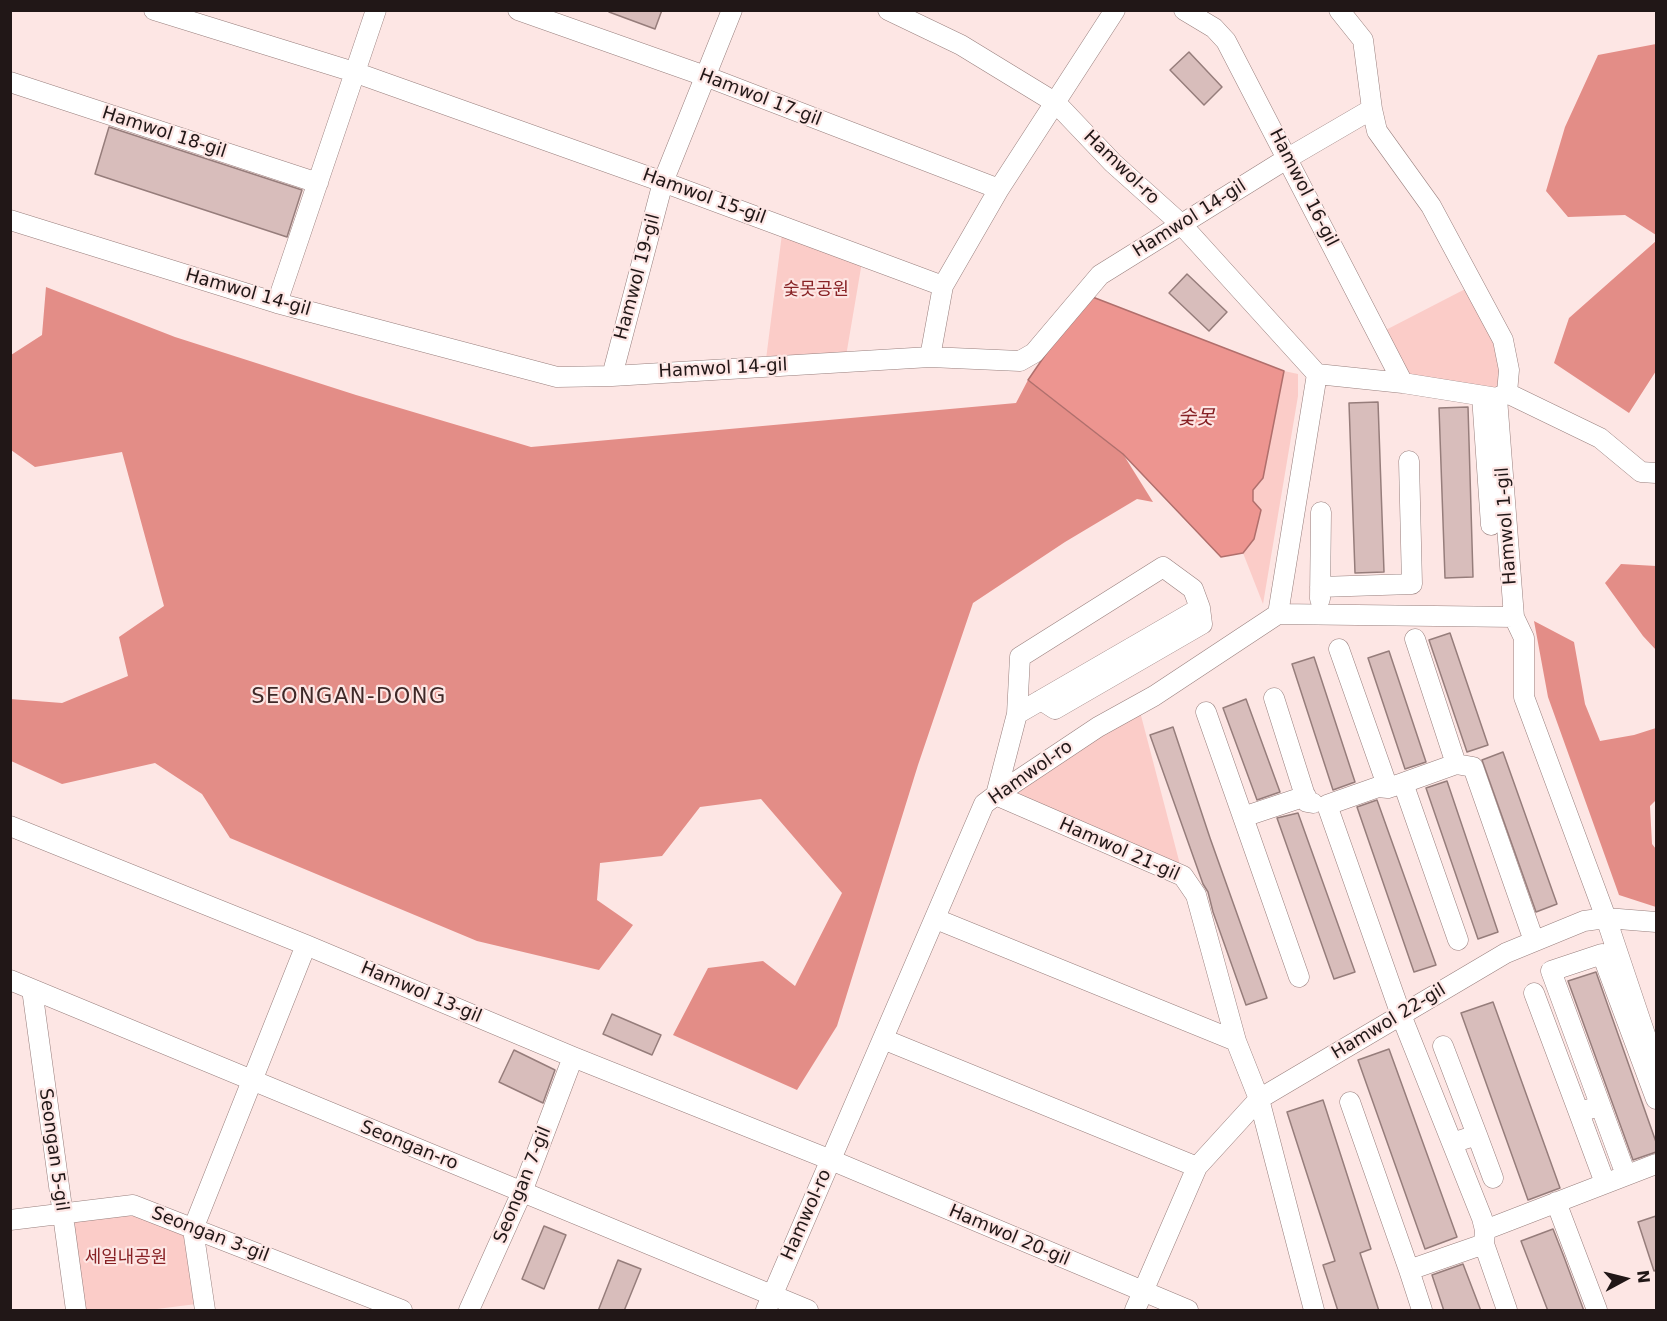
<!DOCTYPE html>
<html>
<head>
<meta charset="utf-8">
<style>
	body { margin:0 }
	#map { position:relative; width:1667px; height:1321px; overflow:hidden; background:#fde6e4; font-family:"DejaVu Sans",sans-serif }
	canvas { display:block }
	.frame { position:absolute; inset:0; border:12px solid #211717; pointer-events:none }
	.north { position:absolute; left:1595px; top:1249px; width:60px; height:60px; -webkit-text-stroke:4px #fde6e4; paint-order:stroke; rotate:83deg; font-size:16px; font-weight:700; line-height:24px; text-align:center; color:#211717 }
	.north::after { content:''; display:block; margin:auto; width:21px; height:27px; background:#211717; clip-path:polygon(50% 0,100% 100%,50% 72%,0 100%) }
</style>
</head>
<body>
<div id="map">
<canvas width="1667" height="1321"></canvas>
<div class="frame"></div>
<div class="north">N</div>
</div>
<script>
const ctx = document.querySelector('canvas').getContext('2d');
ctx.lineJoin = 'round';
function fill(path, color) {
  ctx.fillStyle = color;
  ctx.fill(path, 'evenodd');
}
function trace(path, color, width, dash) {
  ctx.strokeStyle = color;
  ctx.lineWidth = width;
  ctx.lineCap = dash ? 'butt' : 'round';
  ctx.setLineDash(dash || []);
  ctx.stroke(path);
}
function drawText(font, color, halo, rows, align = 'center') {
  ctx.font = font + ' "DejaVu Sans","Noto Sans KR",sans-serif';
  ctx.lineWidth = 4.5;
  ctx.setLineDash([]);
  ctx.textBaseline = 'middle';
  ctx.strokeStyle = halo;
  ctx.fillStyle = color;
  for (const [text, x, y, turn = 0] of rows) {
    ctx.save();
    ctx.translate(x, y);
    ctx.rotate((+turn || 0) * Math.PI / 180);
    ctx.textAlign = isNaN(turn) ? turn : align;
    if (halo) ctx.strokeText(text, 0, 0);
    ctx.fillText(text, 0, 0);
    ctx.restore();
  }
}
fill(new Path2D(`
	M783 226 863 256 845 362 765 367Z
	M1473 285 1503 340 1507 393 1403 383 1378 334Z
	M1284 371 1298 374V396L1263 604 1243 553 1254 539 1253 490 1263 478Z
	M1138 704 1183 876 996 795Z
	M133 1205 193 1229 204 1303 149 1310H76L62 1214Z`), '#fbccc8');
fill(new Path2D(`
	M1656 44V235L1625 215 1568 217 1546 191 1565 127 1598 55Z
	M1656 241V371L1629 413 1554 363 1569 318Z
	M46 287 175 337 356 395 531 447 1016 403 1028 380 1123 454 1153 502 1137 499 1065 542 973 603 918 765 837 1026 797 1090 673 1035 708 968 763 961 795 986 842 893 761 799 700 807 662 856 600 863 597 900 633 925 599 970 477 941 230 838 202 794 155 763 62 784 11 761 10 699 62 703 128 676 119 637 164 606 122 452 35 467 11 450V355L42 335Z
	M1621 564 1656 566V650L1643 636 1605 583Z
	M1534 621 1574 642 1585 704 1600 741 1634 735 1656 728V800L1650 806 1652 844 1656 849V907L1619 895 1548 697Z`), '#e38d87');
const water = new Path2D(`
	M1090 296 1284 371 1263 478 1253 490V501L1261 510 1254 539 1243 553 1221 557 1123 454 1028 380 1050 348Z`);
fill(water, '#ed9590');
trace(water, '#b06f6c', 1.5);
const building = new Path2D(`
	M609 10H662L655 29 609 12Z
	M1189 52 1222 87 1204 105 1170 70Z
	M109 127 302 190 287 237 95 174Z
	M1187 274 1227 312 1209 331 1169 293Z
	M1378 402 1384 572 1355 573 1349 403Z
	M1468 407 1473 577 1445 578 1439 408Z
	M1450 633 1488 745 1467 752 1429 640Z
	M1389 651 1426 762 1405 769 1368 658Z
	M1314 657 1355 782 1333 790 1292 664Z
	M1246 699 1280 792 1257 800 1223 708Z
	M1173 727 1210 838 1267 998 1246 1005 1213 912 1208 892 1203 884 1150 735Z
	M1503 752 1557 904 1536 912 1482 760Z
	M1447 781 1498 932 1478 939 1426 788Z
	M1377 800 1436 965 1414 972 1357 807Z
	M1298 813 1355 972 1334 979 1277 818Z
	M1596 972 1656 1142V1152L1633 1160 1568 981Z
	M1493 1002 1560 1188 1528 1200 1461 1013Z
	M612 1014 661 1035 652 1055 603 1034Z
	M1389 1049 1457 1237 1425 1249 1358 1060Z
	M514 1050 555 1070 543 1103 499 1082Z
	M1323 1100 1371 1249 1360 1253 1379 1311H1338L1323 1265 1335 1261 1287 1112Z
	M1656 1216V1270L1654 1271 1638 1222Z
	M544 1226 566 1235 544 1289 522 1279Z
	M1553 1229 1564 1257 1584 1311H1548L1521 1241Z
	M618 1260 641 1269 624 1311H598Z
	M1463 1264 1481 1311H1444L1432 1275Z`);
fill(building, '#d8bdbb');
trace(building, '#967d7b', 1.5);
const minor = new Path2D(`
	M154 10 354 72 663 182 943 286
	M518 10 705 76 999 189
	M888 10 961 45 1056 103 1113 163 1181 224 1317 374 1403 383 1497 398
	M1184 10 1214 28 1226 41 1403 383
	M1339 10 1363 40 1372 109 1377 131 1431 206 1503 340 1509 370 1507 393 1497 398
	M10 82 318 183
	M10 220 277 303 557 377 612 376 930 357 1020 361 1034 353 1100 275 1288 158 1372 109
	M277 303 376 10
	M930 357 943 286 999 189 1115 10
	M612 376 663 182 732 10
	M1507 393 1600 438 1641 472 1656 473
	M1482 396 1491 525
	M1497 398 1514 617 1524 638V697L1606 918 1656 1067
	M1320 587 1412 584 1409 461
	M1320 599 1321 512
	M1278 614 1514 617
	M1415 639 1456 764
	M1339 649 1388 788
	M1274 698 1307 802 1313 803
	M1041 700 1055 709 1202 624 1200 608
	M1206 712 1243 817
	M1017 714 1200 608 1193 589 1163 567 1020 657 1017 714 996 795 1183 876 1196 895 1236 1041 1259 1099 1314 1310
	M1403 783 1388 788 1378 787 1327 805 1401 1015 1482 1218 1485 1230 1484 1244 1507 1310
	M10 826 306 945 573 1057 831 1160 1188 1310
	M936 919 1236 1041
	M1458 940 1403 783 1456 764 1473 767 1534 941
	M1299 977 1243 817 1306 796
	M10 980 808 1310
	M32 989 76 1310
	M1534 993 1579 1113 1600 1105
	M883 1039 1197 1167
	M1443 1046 1477 1135 1452 1143
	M1350 1102 1409 1270
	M1579 1113 1605 1183
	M1477 1135 1493 1178
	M1626 1175 1551 971 1602 954 1656 1099
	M1556 1202 1597 1310
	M10 1220 133 1205 402 1310
	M1485 1230 1656 1164
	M205 1310 193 1229 306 945
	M469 1310 522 1192 573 1057
	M766 1310 984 804 996 795 1098 727 1154 696 1278 614 1317 374
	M1135 1310 1197 1167 1259 1099 1506 953 1584 921 1606 918 1656 922
	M1422 1310 1409 1270 1484 1244`);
trace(minor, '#987f7d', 21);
trace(minor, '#fff', 20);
drawText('18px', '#211717', '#fde6e4', [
	["Hamwol 17-gil",760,98,21],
	["Hamwol 18-gil",164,133,18],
	["Hamwol-ro",1121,168,44],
	["Hamwol 16-gil",1303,188,63],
	["Hamwol 15-gil",704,197,20],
	["Hamwol 14-gil",1190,219,-32],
	["Hamwol 19-gil",638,277,-75],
	["Hamwol 14-gil",248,293,16],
	["Hamwol 14-gil",723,369,-3],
	["Hamwol 1-gil",1507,526,-94],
	["Hamwol-ro",1031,773,-35],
	["Hamwol 21-gil",1119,850,24],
	["Hamwol 13-gil",421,993,23],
	["Hamwol 22-gil",1389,1022,-31],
	["Seongan-ro",409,1146,22],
	["Seongan 5-gil",53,1150,82],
	["Seongan 7-gil",523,1185,-68],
	["Hamwol-ro",807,1215,-66],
	["Seongan 3-gil",210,1235,21],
	["Hamwol 20-gil",1009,1236,23]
]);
drawText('18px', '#882225', '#fde6e4', [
	["숯못공원",816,290],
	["세일내공원",126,1258]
]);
drawText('italic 20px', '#862024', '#fde6e4', [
	["숯못",1196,419]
]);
ctx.letterSpacing = '1.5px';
drawText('21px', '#3e2928', '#fde6e4', [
	["SEONGAN-DONG",349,698]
]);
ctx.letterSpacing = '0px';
</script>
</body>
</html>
